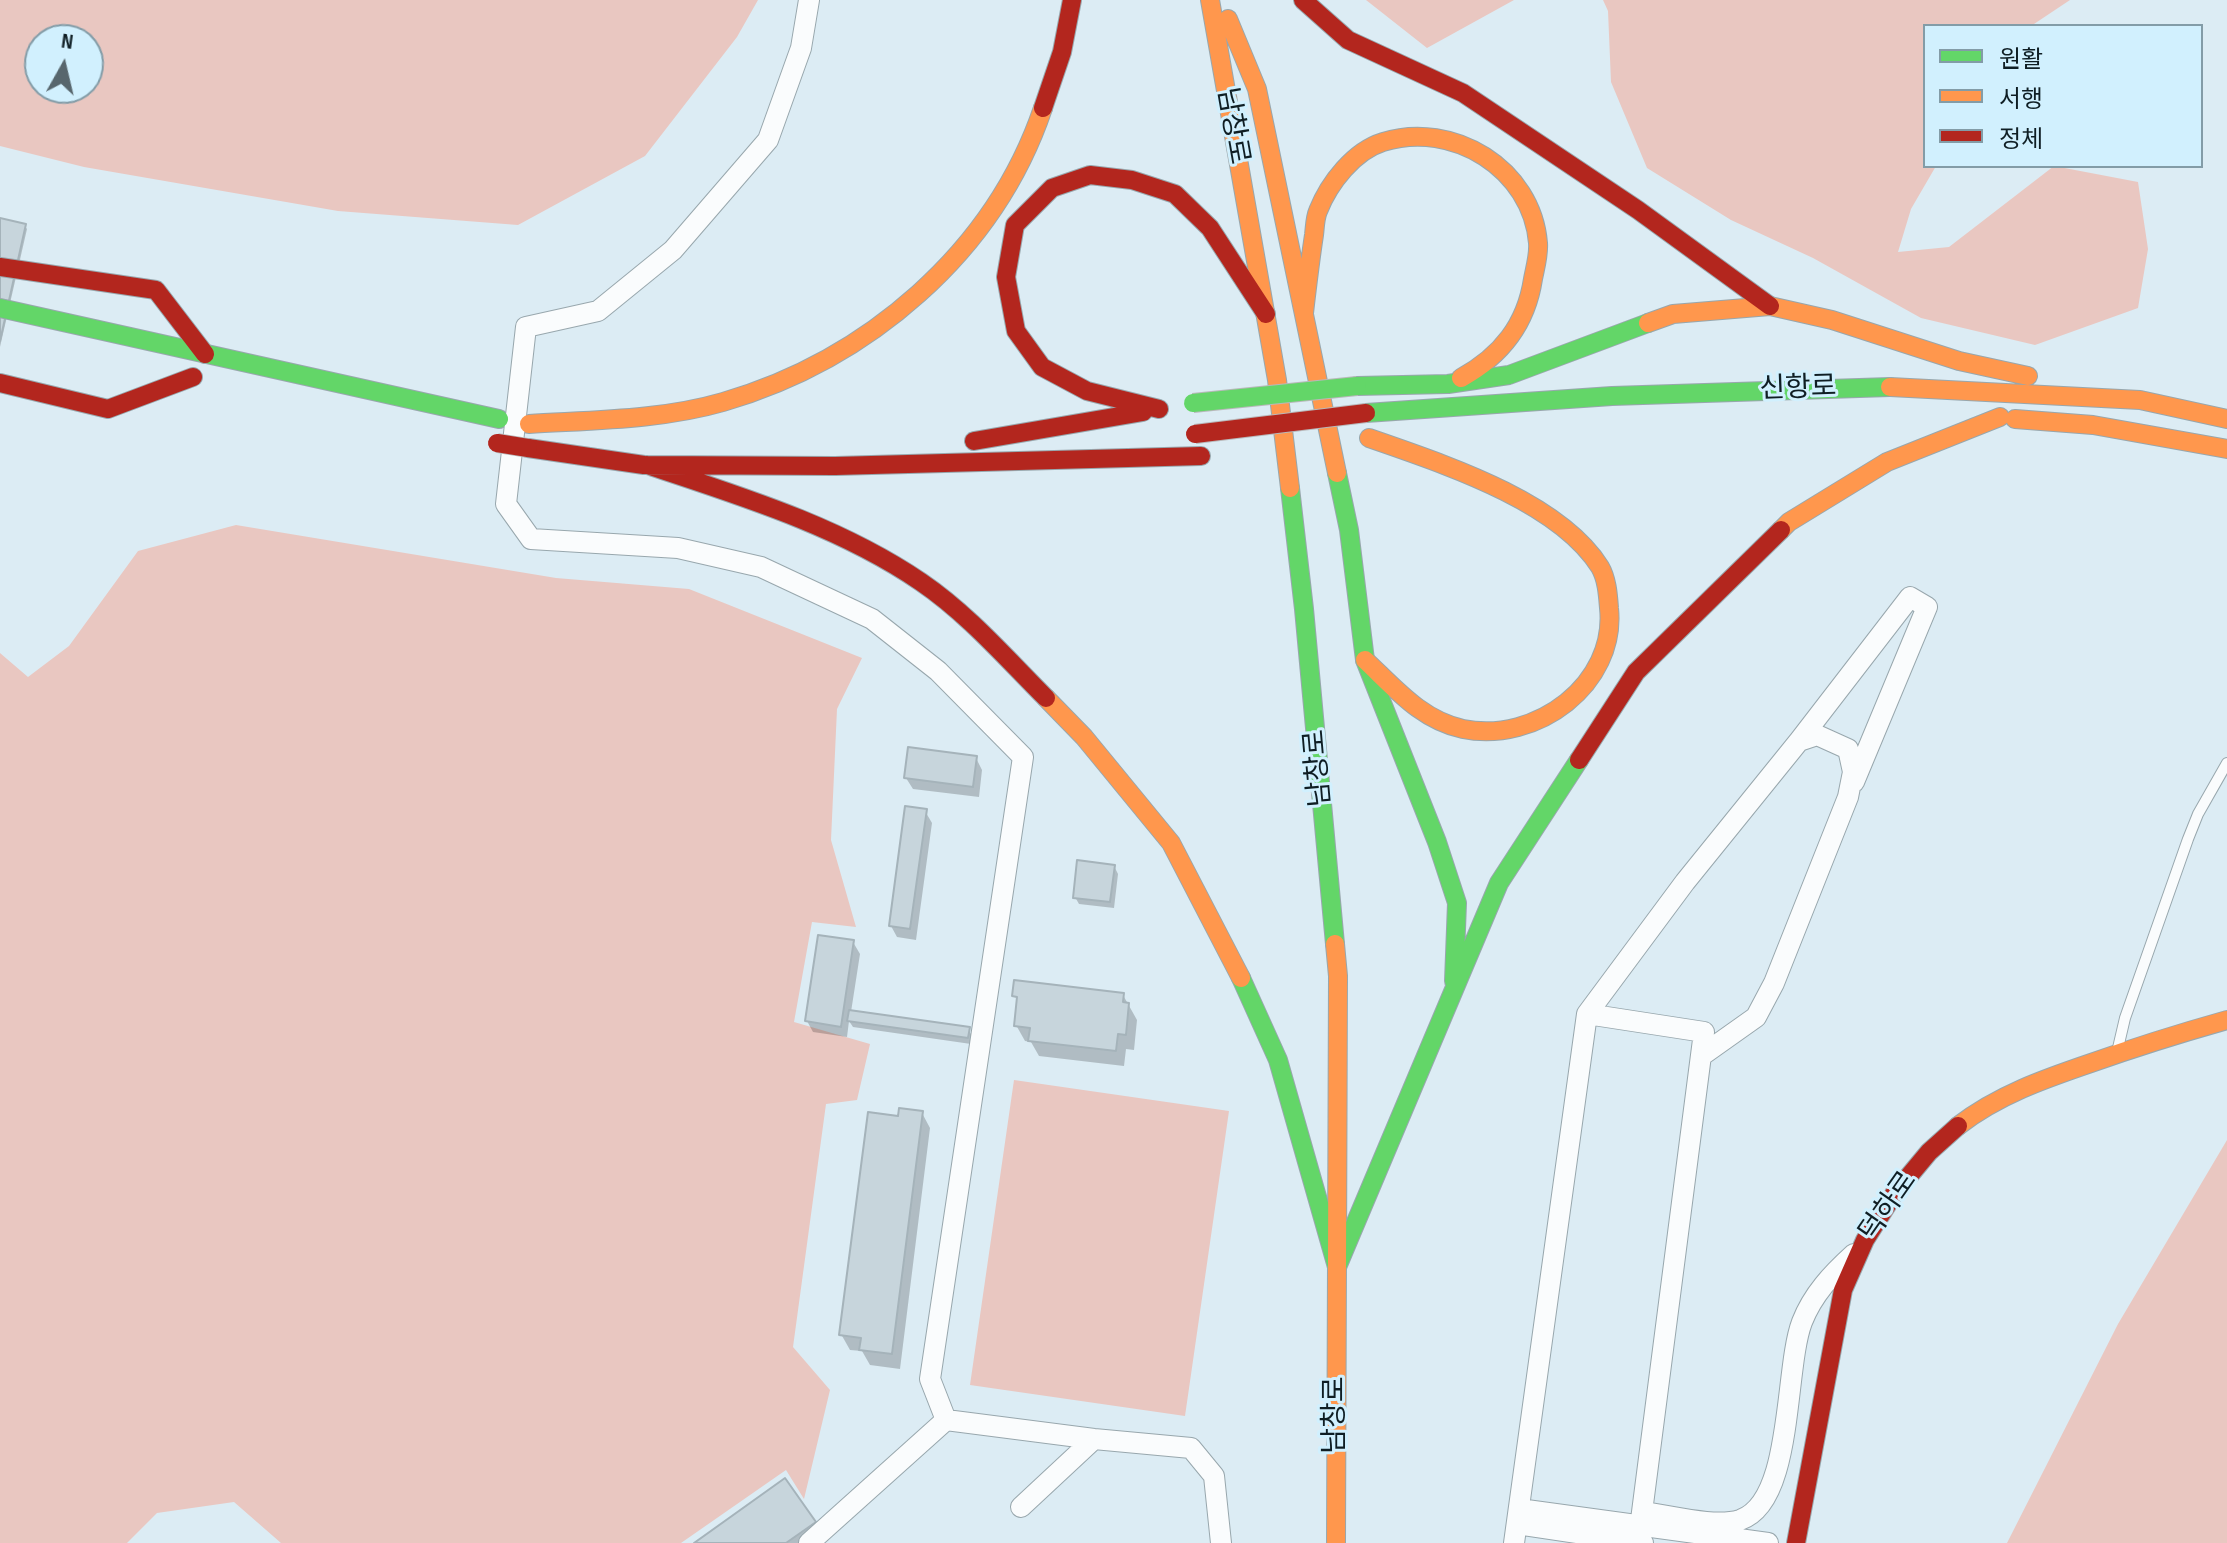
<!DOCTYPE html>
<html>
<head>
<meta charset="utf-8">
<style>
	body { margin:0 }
	#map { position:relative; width:2227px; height:1543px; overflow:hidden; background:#dcecf4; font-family:"Sofia Sans Condensed","Noto Sans KR",sans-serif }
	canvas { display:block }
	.legend { position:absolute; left:1923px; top:24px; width:280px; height:144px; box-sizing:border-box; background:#d1f0fe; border:2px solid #839ca7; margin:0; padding:10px 14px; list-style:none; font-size:24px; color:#0f1e24 }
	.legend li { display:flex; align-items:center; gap:16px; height:40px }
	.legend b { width:40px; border:2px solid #839ca7 }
	.north { position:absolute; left:24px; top:24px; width:80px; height:80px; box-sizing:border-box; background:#d1f0fe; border:2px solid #839ca7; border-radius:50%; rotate:8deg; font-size:22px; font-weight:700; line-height:32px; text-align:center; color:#0f1e24 }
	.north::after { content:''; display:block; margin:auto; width:28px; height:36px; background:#57666d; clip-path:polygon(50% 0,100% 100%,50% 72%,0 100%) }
</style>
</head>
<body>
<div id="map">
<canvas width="2227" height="1543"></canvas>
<ul class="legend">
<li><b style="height:10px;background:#63d668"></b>원활</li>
<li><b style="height:10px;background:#ff974d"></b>서행</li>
<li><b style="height:10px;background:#b3261e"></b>정체</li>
</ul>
<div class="north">N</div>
</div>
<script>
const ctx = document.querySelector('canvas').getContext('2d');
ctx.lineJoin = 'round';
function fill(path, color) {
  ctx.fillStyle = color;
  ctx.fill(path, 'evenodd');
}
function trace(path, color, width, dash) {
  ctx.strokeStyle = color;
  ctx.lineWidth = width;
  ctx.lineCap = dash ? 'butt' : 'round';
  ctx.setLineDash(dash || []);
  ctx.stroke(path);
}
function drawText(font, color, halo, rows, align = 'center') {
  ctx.font = font + ' "Sofia Sans Condensed","Noto Sans KR",sans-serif';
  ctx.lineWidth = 6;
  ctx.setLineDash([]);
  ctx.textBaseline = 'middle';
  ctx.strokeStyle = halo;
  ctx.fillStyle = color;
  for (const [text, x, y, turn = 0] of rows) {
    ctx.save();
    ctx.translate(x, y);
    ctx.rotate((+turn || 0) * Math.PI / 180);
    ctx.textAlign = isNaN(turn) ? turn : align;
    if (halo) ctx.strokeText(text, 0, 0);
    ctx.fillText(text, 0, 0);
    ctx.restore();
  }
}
fill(new Path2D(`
	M0 0H758L737 37 645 156 518 225 338 211 84 167 0 146ZM40 40H88V88H40Z
	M1366 0H1514L1427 48Z
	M1603 0H2070L2031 26H1925V166H1936L1911 209 1898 252 1949 247 2054 166 2138 182 2148 249 2138 308 2035 345 1921 318 1813 258 1731 220 1647 168 1611 82 1608 11Z
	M236 525 556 578 689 589 862 658 837 709 831 840 856 927 812 922 794 1022 870 1044 857 1100 826 1104 793 1347 830 1390 804 1499 786 1470 681 1543H281L234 1502 157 1513 127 1543H0V653L28 677 69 646 138 551Z
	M1014 1080 1229 1111 1185 1416 970 1385Z
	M2227 1140V1543H2007L2118 1324Z`), '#e9c7c1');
fill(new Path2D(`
	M0 220 25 226 27 229 0 347Z
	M976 758 982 770 979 797 913 789 906 778Z
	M925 811 932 823 916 940 897 937 891 926Z
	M1114 866 1118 874 1114 908 1079 904 1075 897Z
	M853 942 860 954 851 1012 968 1029 972 1036 971 1044 853 1027 849 1021 847 1037 813 1032 807 1021Z
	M1123 995 1137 1020 1134 1050 1126 1049 1124 1066 1039 1056 1031 1042 1025 1041 1016 1025 1019 1003 1015 996Z
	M922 1113 930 1128 900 1369 870 1365 862 1351 850 1350 841 1334 899 1118Z
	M814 1523 823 1538 816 1543H698Z`), '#0003');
const building = new Path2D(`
	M0 218 26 224 0 341Z
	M908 747 977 756 973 787 904 778Z
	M905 806 927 809 910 929 889 926Z
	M1077 860 1115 865 1110 902 1073 898Z
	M818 935 854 940 841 1027 805 1021Z
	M1014 980 1124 993 1123 1002 1129 1003 1126 1035 1118 1034 1116 1051 1028 1041 1030 1028 1014 1026 1017 997 1012 996Z
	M849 1010 970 1027 968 1038 847 1021Z
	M899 1108 923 1111 892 1354 859 1350 861 1338 839 1335 868 1112 898 1116Z
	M785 1478 816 1522 786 1543H694Z`);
fill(building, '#c7d5dc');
trace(building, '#a5b3ba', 2);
const lane = new Path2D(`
	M2118 1048 2125 1018 2188 839 2198 814 2227 763`);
const street = new Path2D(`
	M809 0 801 48 768 140 673 250 598 311 526 327 506 504 531 539 678 548 761 567 872 619 938 671 1023 757 930 1379 946 1420
	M1799 741 1910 597 1927 607 1854 782
	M1587 1014 1704 1032 1638 1543
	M1021 1507 1094 1439
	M1519 1509 1768 1543
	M1642 1512C1669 1515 1714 1528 1740 1520 1794 1502 1784 1369 1802 1322 1813 1294 1832 1274 1854 1254
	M1517 1524 1643 1543
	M809 1543 946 1420 1094 1439 1191 1448 1214 1476 1221 1543
	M1514 1543 1587 1014 1685 882 1799 741 1817 735 1848 749 1853 772 1848 797 1774 983 1756 1017 1701 1056`);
const fast = new Path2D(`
	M0 308 499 419
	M1357 386 1448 384 1509 375 1648 323
	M1366 413 1612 396 1890 387
	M1337 473 1349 530 1365 660 1437 842 1457 903 1454 981
	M1290 488 1304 609 1335 944
	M1241 978 1278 1060 1337 1267
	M1337 1267 1499 883 1579 760`);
const slow = new Path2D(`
	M1210 0 1277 380 1290 488
	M1228 19 1257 89 1337 473
	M1304 313C1307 287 1310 261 1314 235 1315 227 1315 218 1318 211 1329 183 1354 151 1383 142 1453 120 1532 169 1538 243 1539 255 1535 268 1533 279 1526 325 1501 356 1461 378
	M1648 323 1673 314 1770 306 1832 320 1959 361 2028 376
	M1890 387 2140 400 2227 419
	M2015 419 2093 425 2227 449
	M529 424C593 420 661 420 723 402 867 360 994 253 1043 108
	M1781 530 1789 522 1887 462 2000 417
	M1365 660C1395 688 1421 720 1463 729 1536 744 1617 684 1609 608 1608 595 1607 579 1600 567 1558 500 1440 463 1369 438
	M1046 698 1084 737 1171 843 1241 978
	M1335 944 1338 976 1336 1543
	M1958 1126C1998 1095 2044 1079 2091 1063 2136 1047 2181 1033 2227 1020`);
const jam = new Path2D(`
	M1303 0 1348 40 1463 93 1638 210 1770 306
	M1043 108 1062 52 1072 0
	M0 267 156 290 205 354
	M0 383 108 409 193 377
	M1159 409 1087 391 1042 367 1016 331 1006 277 1015 225 1052 188 1090 175 1132 180 1175 194 1210 228 1266 314
	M974 441 1143 412
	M528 448 644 465 835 466 1201 456
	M647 465C740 496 839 526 921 582 968 614 1006 658 1046 698
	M1579 760 1636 672 1781 530
	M1796 1543 1843 1290 1865 1240 1894 1194 1929 1152 1958 1126`);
trace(lane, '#98a7ad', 12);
trace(street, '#98a7ad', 22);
trace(fast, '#98a7ad', 20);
trace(slow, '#98a7ad', 20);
trace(jam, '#98a7ad', 20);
trace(lane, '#fafcfd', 10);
trace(street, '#fafcfd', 20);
trace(fast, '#63d668', 18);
trace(slow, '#ff974d', 18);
trace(jam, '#b3261e', 18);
const fastBridge = new Path2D(`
	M1193 403 1357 386`);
const jamBridge = new Path2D(`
	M1195 434 1366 413
	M497 443 528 448`);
trace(fastBridge, '#b8b8ba', 20, []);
trace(jamBridge, '#b8b8ba', 20, []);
trace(fastBridge, '#63d668', 18);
trace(jamBridge, '#b3261e', 18);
drawText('28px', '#0f1e24', '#d1f0fe', [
	["남창로",1232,126,80],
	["신항로",1798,389,-2],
	["남창로",1319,768,-95],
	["덕하로",1889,1207,-55],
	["남창로",1336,1415,-90]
]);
</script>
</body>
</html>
